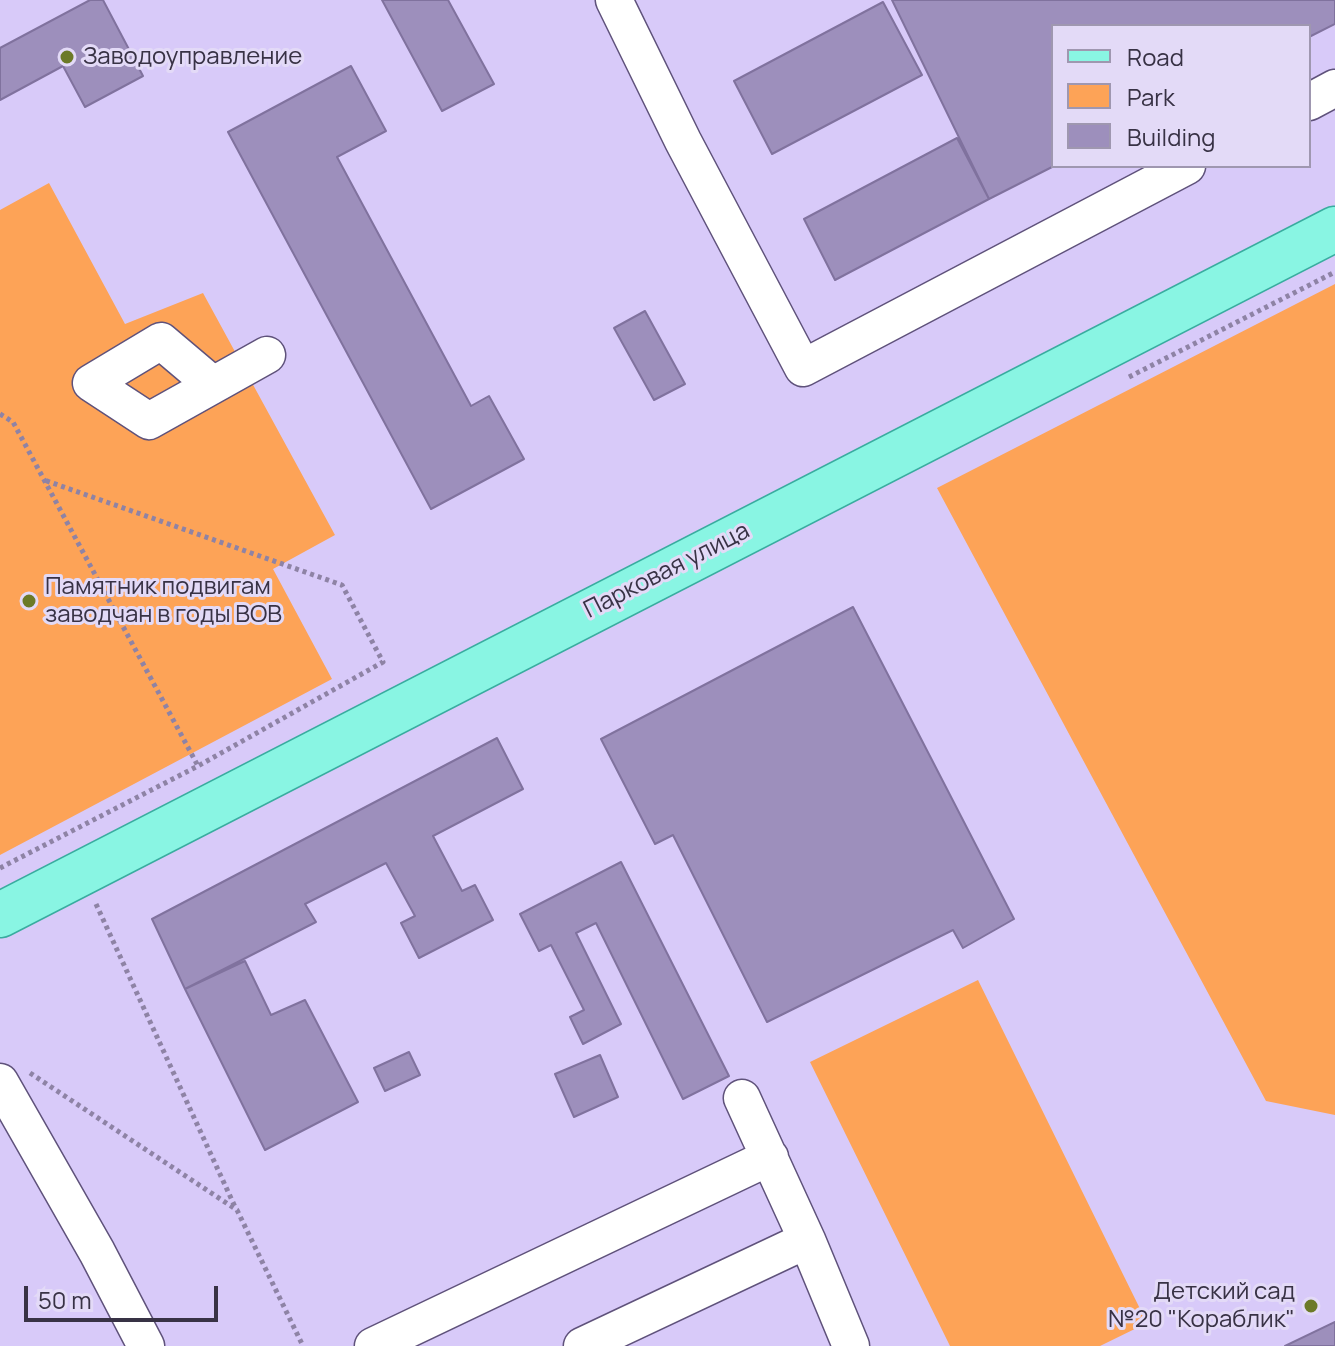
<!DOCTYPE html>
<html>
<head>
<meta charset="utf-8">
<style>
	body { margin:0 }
	#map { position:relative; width:1335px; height:1346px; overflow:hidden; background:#d8caf9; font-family:Manrope,sans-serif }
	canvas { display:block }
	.legend { position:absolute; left:1051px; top:24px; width:260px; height:144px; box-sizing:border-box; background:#e3daf7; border:2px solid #9f97b0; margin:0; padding:10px 14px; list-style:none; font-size:24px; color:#383245 }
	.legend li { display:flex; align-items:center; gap:16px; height:40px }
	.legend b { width:40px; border:2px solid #9f97b0 }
	.scale { position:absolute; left:24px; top:1286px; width:194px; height:36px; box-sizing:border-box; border:4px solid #383245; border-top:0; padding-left:10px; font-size:24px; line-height:28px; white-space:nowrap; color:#383245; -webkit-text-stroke:6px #e3daf7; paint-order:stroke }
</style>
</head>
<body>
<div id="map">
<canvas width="1335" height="1346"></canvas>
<ul class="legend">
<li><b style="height:10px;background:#89f5e3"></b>Road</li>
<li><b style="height:22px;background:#fda357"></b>Park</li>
<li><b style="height:22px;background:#9d8fbc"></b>Building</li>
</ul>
<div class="scale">50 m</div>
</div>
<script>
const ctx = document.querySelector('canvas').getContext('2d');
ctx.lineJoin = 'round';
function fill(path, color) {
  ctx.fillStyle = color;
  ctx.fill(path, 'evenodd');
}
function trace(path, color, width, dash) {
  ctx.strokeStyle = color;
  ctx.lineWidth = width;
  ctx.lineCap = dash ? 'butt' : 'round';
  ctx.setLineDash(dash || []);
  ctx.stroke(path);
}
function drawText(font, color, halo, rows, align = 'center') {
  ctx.font = font + ' Manrope,sans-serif';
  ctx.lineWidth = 6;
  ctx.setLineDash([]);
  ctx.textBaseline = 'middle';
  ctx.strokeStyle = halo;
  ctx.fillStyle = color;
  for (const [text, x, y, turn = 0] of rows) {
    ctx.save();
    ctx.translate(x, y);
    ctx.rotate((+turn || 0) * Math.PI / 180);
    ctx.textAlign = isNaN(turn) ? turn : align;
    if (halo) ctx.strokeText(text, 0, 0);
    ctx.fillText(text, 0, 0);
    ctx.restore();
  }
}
fill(new Path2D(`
	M49 183 125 324 203 293 335 535 273 569 332 679 0 855V210Z
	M1335 284V1115L1266 1101 937 488Z
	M978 980 1147 1323 1100 1346H950L810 1062Z`), '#fda357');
const building = new Path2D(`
	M90 0H103L143 76 85 107 63 66 0 100V48Z
	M382 0H448L494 84 442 111Z
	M892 0H1335V24L1309 37V26H1053L1054 166 989 199Z
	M883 2 922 75 772 154 734 81Z
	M351 66 386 131 337 157 471 406 489 396 524 459 431 509 228 132Z
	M957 138 989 199 835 280 804 219Z
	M645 311 685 384 654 400 614 328Z
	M853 607 1014 919 963 948 953 930 767 1022 673 835 655 844 601 739Z
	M497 738 523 789 433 836 462 891 475 885 493 920 419 958 401 923 415 916 386 863 305 904 316 922 185 989 152 919Z
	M621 862 729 1076 683 1099 596 923 576 933 621 1024 583 1044 570 1017 584 1010 551 945 539 951 520 914Z
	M245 961 271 1015 305 1000 358 1102 265 1150 185 989Z
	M409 1052 420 1075 385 1091 374 1068Z
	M600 1055 618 1097 574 1117 555 1074Z
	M1335 1322V1346H1285Z`);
fill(building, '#9d8fbc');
trace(building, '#80729e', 2);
const minor = new Path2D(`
	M614 0 683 141 803 368 1187 166
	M1309 102 1335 88
	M213 385 161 341 91 383 149 421 267 355
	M0 1082 97 1252 146 1346
	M742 1098 807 1240 851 1346
	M373 1346 770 1157
	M582 1346 807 1240`);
const major = new Path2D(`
	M0 915 1335 229`);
trace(minor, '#5f527b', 39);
trace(major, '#39ac9f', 47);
trace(new Path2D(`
	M1129 377 1335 272
	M0 414 13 422 198 766
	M0 868 198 766 383 662 342 585 44 480
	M96 904 236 1209
	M30 1073 237 1210 303 1346`), '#8e83a5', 5, [4, 4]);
trace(minor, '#fff', 36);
trace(major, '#89f5e3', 44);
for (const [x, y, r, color] of [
	[67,57,8,"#6c7a27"],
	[29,601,8,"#6c7a27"],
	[1311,1306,8,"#6c7a27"]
]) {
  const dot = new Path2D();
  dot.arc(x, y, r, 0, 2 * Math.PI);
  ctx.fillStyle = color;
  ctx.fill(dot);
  trace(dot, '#e3daf7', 3);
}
drawText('24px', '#383245', '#e3daf7', [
	["Заводоуправление",83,57],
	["Памятник подвигам",45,587],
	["заводчан в годы ВОВ",45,615],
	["Детский сад",1295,1292,"right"],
	["№20 \"Кораблик\"",1295,1320,"right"]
], 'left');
drawText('24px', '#383245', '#e3daf7', [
	["Парковая улица",667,571,-27]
]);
</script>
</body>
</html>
